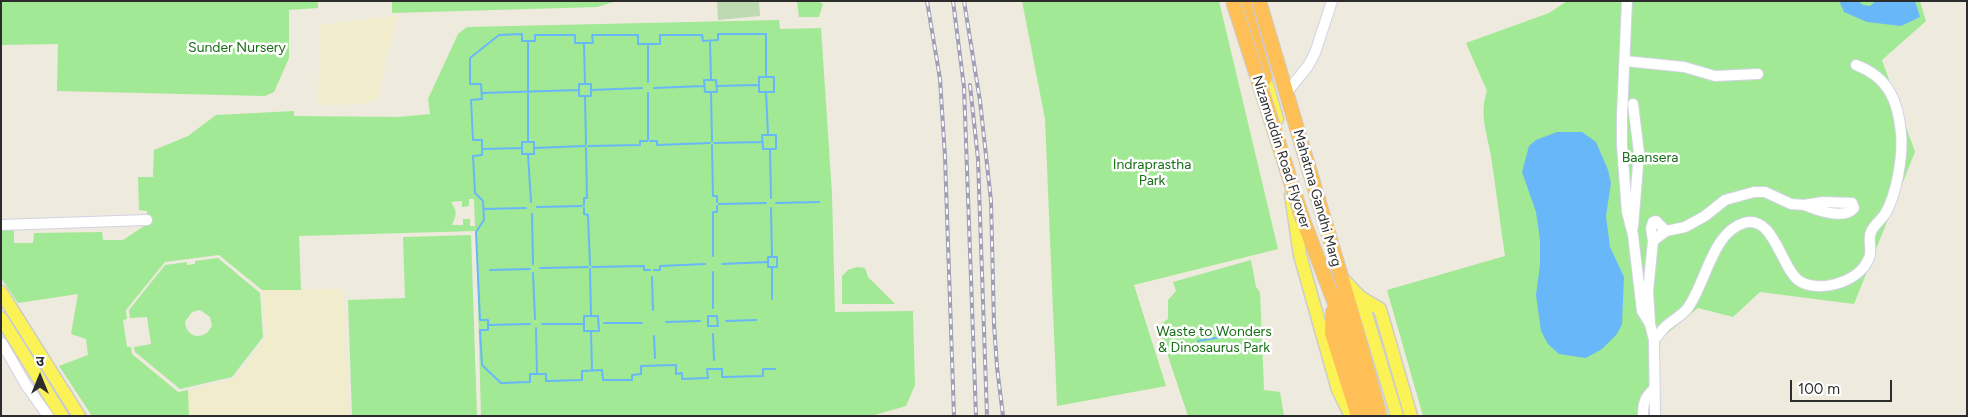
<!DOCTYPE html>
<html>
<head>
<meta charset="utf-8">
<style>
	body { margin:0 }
	#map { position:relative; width:1968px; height:417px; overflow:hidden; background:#eeeadd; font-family:Figtree,"Noto Sans Devanagari",sans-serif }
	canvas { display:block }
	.frame { position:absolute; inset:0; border:2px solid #2c2c2c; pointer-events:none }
	.north { position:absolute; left:15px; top:352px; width:50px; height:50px; -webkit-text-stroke:4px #fff; paint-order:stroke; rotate:0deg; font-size:14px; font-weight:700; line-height:20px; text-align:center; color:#2c2c2c }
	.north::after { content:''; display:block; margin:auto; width:18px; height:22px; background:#2c2c2c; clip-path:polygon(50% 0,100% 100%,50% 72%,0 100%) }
	.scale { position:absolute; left:1790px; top:380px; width:102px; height:22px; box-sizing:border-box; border:2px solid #2c2c2c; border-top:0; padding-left:6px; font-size:15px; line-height:18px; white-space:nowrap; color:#2c2c2c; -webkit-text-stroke:4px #fff; paint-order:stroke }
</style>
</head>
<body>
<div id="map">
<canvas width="1968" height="417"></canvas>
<div class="frame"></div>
<div class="north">उ</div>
<div class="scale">100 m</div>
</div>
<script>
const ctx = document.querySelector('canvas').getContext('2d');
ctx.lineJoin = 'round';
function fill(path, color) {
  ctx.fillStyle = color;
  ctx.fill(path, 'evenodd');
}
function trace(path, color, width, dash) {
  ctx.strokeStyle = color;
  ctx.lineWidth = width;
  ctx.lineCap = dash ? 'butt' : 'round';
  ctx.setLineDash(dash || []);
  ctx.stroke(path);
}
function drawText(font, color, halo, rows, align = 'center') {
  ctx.font = font + ' Figtree,sans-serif';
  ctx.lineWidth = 5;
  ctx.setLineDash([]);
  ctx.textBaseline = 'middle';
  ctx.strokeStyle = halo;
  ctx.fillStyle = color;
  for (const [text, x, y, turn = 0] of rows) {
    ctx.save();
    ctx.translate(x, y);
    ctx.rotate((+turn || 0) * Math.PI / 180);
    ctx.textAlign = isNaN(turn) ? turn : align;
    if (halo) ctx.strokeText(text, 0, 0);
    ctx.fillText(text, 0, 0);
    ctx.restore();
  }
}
fill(new Path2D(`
	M397 16 377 99 364 104 318 105 320 25Z
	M344 289 349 416H189L188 390 234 379 266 339 262 290Z`), '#f1eccb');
fill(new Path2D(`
	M1 1H318V8L289 10V58L274 92 265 96 57 91 58 44 1 45Z
	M392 1H617L597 7 392 13Z
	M797 1H818L823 4 819 17H799Z
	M1022 1H1219L1278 249 1134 285 1166 386 1057 406 1045 119Z
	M1567 1H1920L1926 21 1882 60 1915 152 1854 304 1760 292 1733 317 1698 308 1657 342 1659 416H1423L1387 290 1505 256C1500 223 1496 189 1491 156 1487 133 1479 114 1487 91L1466 43 1549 13Z
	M779 20 780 29 821 28 832 194 835 312 913 311 915 385 906 406 871 416H481L476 231 299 236 301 290H262L219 255 165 262 126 310 127 319 123 320 127 347H131L132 354 178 392 188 390 189 416H92L59 366 88 355 86 339 71 334 78 294 18 303 1 278V229H14V243H33L34 233 102 232 103 240H123L147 224V211L139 210 138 177H153L154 150 188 136 216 115 294 111V116L399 117 430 114 428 99 458 34 467 27ZM469 199H474L475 226H470V219H463V225H452C457 214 457 212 451 202L462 201V207L469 206Z
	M471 235 477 416H352L348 300 405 298 403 237Z
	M218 258 260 293 263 337 232 377 180 389 135 352 134 347 151 344 147 317 130 318 129 310 165 265 187 262V265L195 264V261ZM200 310 210 317 212 326 207 333C196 340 186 334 185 322L192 312Z
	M1251 260 1256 287 1260 292 1264 390 1280 392 1284 416H1188L1158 326 1168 319V300L1176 291 1173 282Z
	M857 267 865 268 868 277 895 304H842V276L848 270Z`), '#a2e995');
fill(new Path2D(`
	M717 1H759L760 16 718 20Z`), '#bedab3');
fill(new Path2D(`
	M1839 1H1858L1863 5 1870 6 1876 1H1915L1920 17 1901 26 1867 22 1844 12Z
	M1557 132H1582L1596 142 1608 170 1611 183 1606 216 1610 247 1624 277 1622 324 1617 334 1602 349 1586 358 1559 354 1548 344 1541 331 1536 295 1540 265V240L1536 212 1522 172 1529 146 1536 140Z`), '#68b7f8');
trace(new Path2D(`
	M528 41V142
	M710 41 711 80
	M584 44 585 84
	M648 46V82
	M759 77H774V92H759Z
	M766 77V34H718V40L703 41 702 35H660V44H638V35H592L593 43H575V35H535V41H522V34L499 35 470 58V84H481L482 99 471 100 473 140H482V155L473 156 475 193 483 201 484 220 476 232 480 320H488V330H480L482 365 501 383 530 382V374H546V381L582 380V371L602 370 603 380H632V375L641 374V366L676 365V374L682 373V379L708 378 707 369H722V377L763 376V369H775
	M704 80H716L717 92H705Z
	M579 84H591V96H579Z
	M717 86 758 85
	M654 88 704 86
	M591 90 642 88
	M711 92 712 141
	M766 92 768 134
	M482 93 579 90
	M648 93V140
	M585 96 586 144
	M762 135H776V149H763Z
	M650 141H657V145L710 143
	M522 142H534V154H522Z
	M714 143 762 142
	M712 145 713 196H717V202
	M588 146 640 145V141H647
	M534 148 585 146
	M482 149 522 148
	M770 150 771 198
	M528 154 531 202
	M776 203 819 202
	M719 204 766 203
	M584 205V198H587L586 148
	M537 207 582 206
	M584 208V214L588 215 590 265
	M771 208 772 257
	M484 209 526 208
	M532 214 533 264
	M713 256V212H717V206
	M768 257H777V267H768Z
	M722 264 767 262
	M592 267 644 266V270H650
	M540 268 588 267
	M590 269 591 316
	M490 270 530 269
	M654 270H660V266L705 264
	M533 273 535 319
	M652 277 653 310
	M772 299V267
	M713 308V272
	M584 316H598L599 331H584Z
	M708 316H717L718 326H708Z
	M726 321 756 320
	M666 322 700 321
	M604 323H642
	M542 324H584
	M488 325 530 324
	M536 328 537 374
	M591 331 592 371
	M713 334 714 360
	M654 336 655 358
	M1198 341 1221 337`), '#68b7f8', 2);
const minor = new Path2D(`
	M1627 1 1622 115V146L1627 212 1633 235 1642 311 1650 324 1654 340 1655 416
	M1625 61 1684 67 1715 76 1758 74
	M1287 92 1308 66 1315 53 1332 1
	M1633 104 1639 153 1633 227
	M1 225 147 220
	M1653 241 1651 228 1653 222 1656 221 1666 231
	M1650 323 1648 291 1653 241 1666 231 1685 227 1705 216 1725 200 1754 192H1765L1791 204 1804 205 1823 202 1852 203 1854 208C1844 220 1816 210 1804 205
	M1654 340C1658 335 1662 330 1666 326 1673 320 1681 316 1687 309 1705 286 1712 232 1744 223 1775 214 1781 271 1801 282 1823 293 1860 281 1869 258 1873 249 1867 240 1871 232 1874 225 1881 220 1885 214 1897 194 1903 156 1901 133 1898 100 1888 77 1856 65
	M2 343 26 385 48 416
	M1643 416C1643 402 1645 397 1655 388`);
const major = new Path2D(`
	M1265 78 1277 119
	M1291 195 1300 255 1338 390 1351 416
	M1341 277 1360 297 1362 301 1397 416
	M1 292 79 416
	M1360 297 1380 309 1411 416
	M1 318 62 416`);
const highway = new Path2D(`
	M1243 1 1265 78
	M1259 1 1349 303 1380 416
	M1303 220 1334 301 1368 416
	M1333 312 1332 333 1358 416`);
trace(minor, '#d2d2e5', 12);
trace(major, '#ccc', 15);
trace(highway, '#ccc', 16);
trace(minor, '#fff', 10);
trace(major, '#fbf355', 12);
trace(highway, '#ffbf57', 14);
const rail = new Path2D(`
	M927 1 940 79 945 157 954 416
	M953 1 964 87 976 416
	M964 1 980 101 991 201 994 324 997 367 1003 416
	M970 85 978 159 987 416`);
trace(rail, '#a09fb7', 4);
trace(rail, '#fff', 2, [5.5]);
const highwayBridge = new Path2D(`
	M1233 1 1303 220`);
trace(highwayBridge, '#ccc', 16, []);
trace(highwayBridge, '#ffbf57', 14);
drawText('14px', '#177015', '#fff', [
	["Sunder Nursery",237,48],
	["Baansera",1650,158],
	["Indraprastha",1152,165],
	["Park",1152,181],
	["Waste to Wonders",1214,332],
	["& Dinosaurus Park",1214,348]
]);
drawText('14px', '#2c2c2c', '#fff', [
	["Nizamuddin Road Flyover",1281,152,72],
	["Mahatma Gandhi Marg",1317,198,74]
]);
</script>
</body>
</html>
